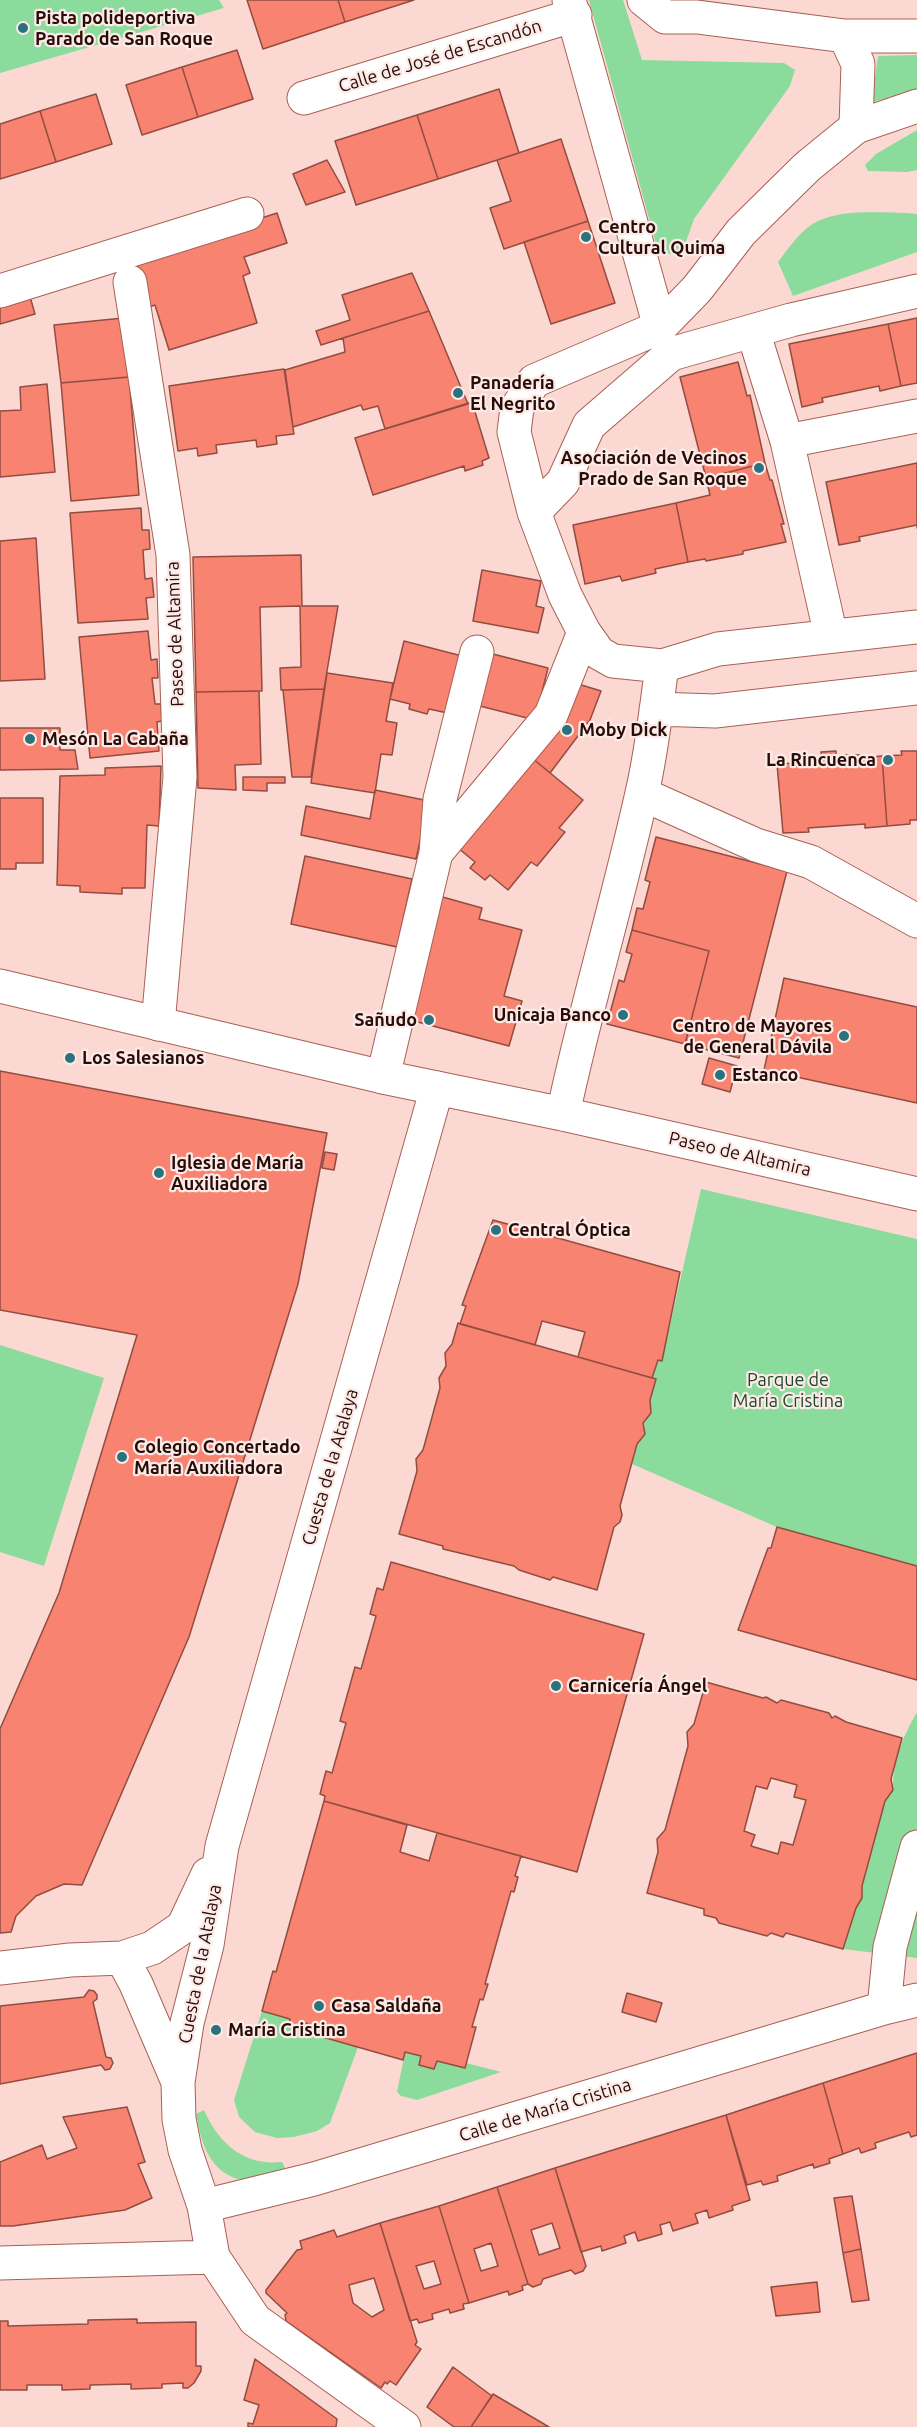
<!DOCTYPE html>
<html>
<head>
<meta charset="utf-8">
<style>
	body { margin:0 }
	canvas { display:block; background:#fbd9d2 }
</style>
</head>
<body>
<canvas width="917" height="2427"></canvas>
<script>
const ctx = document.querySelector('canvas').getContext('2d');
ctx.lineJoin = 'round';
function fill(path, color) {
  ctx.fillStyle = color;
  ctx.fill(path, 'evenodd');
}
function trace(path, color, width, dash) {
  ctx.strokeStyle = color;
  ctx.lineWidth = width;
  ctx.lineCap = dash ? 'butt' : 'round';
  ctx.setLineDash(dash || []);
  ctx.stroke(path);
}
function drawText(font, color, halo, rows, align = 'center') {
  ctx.font = font + ' Ubuntu,sans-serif';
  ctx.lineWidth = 4.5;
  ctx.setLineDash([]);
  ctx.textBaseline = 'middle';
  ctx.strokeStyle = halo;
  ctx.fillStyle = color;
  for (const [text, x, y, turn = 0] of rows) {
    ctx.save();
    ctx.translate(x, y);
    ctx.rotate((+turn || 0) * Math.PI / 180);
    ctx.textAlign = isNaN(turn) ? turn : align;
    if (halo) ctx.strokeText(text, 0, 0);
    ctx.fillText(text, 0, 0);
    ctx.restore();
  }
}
fill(new Path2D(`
	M0 0H219L224 8 0 73Z
	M589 0H623L642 60 784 63 795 70 790 86 694 219 681 256 658 251Z
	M917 55V90L872 102 878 56Z
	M917 130V170L907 172 868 171 865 165 876 154Z
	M908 213 917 214V252L793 296 778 262C789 248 801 229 818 221 845 209 879 213 908 213Z
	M701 1189 917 1239V1566L777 1527 632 1464 637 1444 645 1434 644 1421 651 1412 650 1400 656 1380 652 1378 658 1360H662Z
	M0 1345 104 1378 44 1566 0 1552Z
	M917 1712V1958L843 1949 856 1908 862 1898V1886L885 1801 893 1790C893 1759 902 1739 917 1712Z
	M262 2011 290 2019 288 2028 303 2032 305 2023 321 2028 319 2036 358 2047 330 2123 317 2131 294 2137 277 2138 255 2132 239 2117 234 2100Z
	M405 2052 421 2056 419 2065 434 2069 437 2061 464 2068 466 2063 501 2072 417 2100 401 2096 397 2092Z
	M204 2110C219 2144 244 2166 282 2162L288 2173C276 2175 251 2182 241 2180 209 2172 201 2142 196 2114Z`), '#8bdb9c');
const building = new Path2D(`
	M247 0H338L345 22 263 49Z
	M338 0H414L345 22Z
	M237 50 253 99 198 117 182 67Z
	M182 67 198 117 142 135 126 85Z
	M499 89 519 153 438 179 417 115Z
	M96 94 112 144 56 162 40 111Z
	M40 111 56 162 0 179V124Z
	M417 115 438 179 356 205 335 141Z
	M561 139 588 221 504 249 490 208 511 201 497 160Z
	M327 160 345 192 306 205 293 174Z
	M277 213 287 243 244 257 250 273 243 276 257 323 169 350 155 305 149 307 135 259Z
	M588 221 615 303 551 324 524 242Z
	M412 273 429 311 321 345 316 331 350 320 342 295Z
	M29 293 35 314 0 324V301Z
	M429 311 468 404 385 429 378 406 363 410 361 405 293 427 285 370 345 352 343 338Z
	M123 318 129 377 61 383 54 325Z
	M917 318V383L901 386 888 324Z
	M888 324 901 386 880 391 879 386 822 398 823 402 802 407 789 344Z
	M738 362 747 396 750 395 765 463 706 478 680 377Z
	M284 369 294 434 276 436 277 444 257 447 256 440 216 445 217 453 198 456 197 448 178 451 169 386Z
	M129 377 139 495 71 501 61 383Z
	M47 384 55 472 0 477V411L21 410 20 387Z
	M472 402 489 458 482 461 483 465 465 471 464 466 373 495 355 438Z
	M765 463 770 480H772L784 524H781L786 542 743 551V554L706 561 705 559 688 562 676 503 710 495 706 478Z
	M917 463V528V525L859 537 860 541 839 545 826 482Z
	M676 503 688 562 655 569 656 573 622 581 620 576 585 584 573 525Z
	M141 508 142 530H149L150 549 143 550 145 579 152 578 154 597 146 598 148 619 78 623 70 513Z
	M36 538 45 679 0 681V541Z
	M301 555 302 606H338L324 689 281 690 280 668 301 667 300 606 260 607 262 691 196 692 193 557Z
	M482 570 541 581 536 606 544 608 538 633 473 621Z
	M148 631 151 660 157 659 158 678H152L155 704H161L162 721 157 722 159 751 90 758 79 637Z
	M404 641 466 657 452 714 429 709 427 714 409 709 410 704 390 699Z
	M485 652 548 668 535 720 472 704Z
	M327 673 393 683 386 721 397 723 392 755 381 754 375 793 311 783Z
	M575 683 601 691 590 720 550 773 532 758Z
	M324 689 311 777H292L283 690Z
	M259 691 261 764 235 765 236 790 198 788 196 692Z
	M0 728H60V750H75L78 769 0 770Z
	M836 751V760H843V755H860V758L882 756 887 826 865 828V824L808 828 809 832 783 833 777 764 797 763V760L814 758V762L822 761 821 752Z
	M901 751H917V820H910V824L887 826 882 756 902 755Z
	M532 758 583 800 559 828 565 832 537 866 531 862 508 890 490 875 485 880 470 868 475 862 458 848Z
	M161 766 159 826 147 825 145 888H122V894L80 892V886L57 885 60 776 105 775V768Z
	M243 777H285V783H267V791L243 790Z
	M375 790 429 801 416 859 301 835 306 806 370 819Z
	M0 798H43V863H16V869H0Z
	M656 837 787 871 739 1058 685 1044 709 951 632 930 637 908 643 909 650 882 645 880Z
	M305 856 412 879 397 947 291 924Z
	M439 896 482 908 479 919 522 930 504 996 522 1001 509 1046 410 1020Z
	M632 930 709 951 685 1044 607 1024 619 980 624 982 632 954 626 952Z
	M784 978 917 1007V1103L764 1070Z
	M709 1058 737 1066 730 1092 702 1084Z
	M0 1071 327 1133 298 1284 189 1637 82 1885 64 1884 36 1896 16 1916 11 1932 0 1933V1729L59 1593 137 1335 0 1310Z
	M325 1152 337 1154 334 1170 322 1168Z
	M493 1220 680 1272 662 1361 658 1360 652 1378 578 1357 585 1332 542 1321 535 1345 460 1324 466 1306 462 1305Z
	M458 1323 656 1379 650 1400 651 1413 643 1423 645 1434 637 1444 620 1506 622 1515 620 1522 614 1527 597 1590 553 1577 550 1580 519 1570 514 1566 443 1549V1546L399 1534 417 1471 416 1459 423 1450 440 1388 439 1378 446 1366 445 1353 452 1344Z
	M777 1527 917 1566V1680L738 1630 768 1548H771Z
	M391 1562 644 1634 577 1872 324 1801 325 1796 320 1794 326 1771 332 1773 346 1723 340 1721 355 1667 361 1669 376 1616 370 1614 377 1588 383 1590Z
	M706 1682 763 1698 766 1697 777 1703 781 1700 829 1713 832 1718 835 1716 846 1722 902 1738 891 1779 893 1790 885 1801 862 1886V1898L856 1908 843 1949 786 1933 783 1937 771 1933 767 1936 719 1923 716 1918 704 1915V1909L647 1893 658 1852 657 1839 665 1830 688 1746 687 1732 694 1724ZM771 1778 797 1785 794 1797 806 1800 793 1845 781 1842 778 1854 751 1846 755 1835 744 1831 756 1786 767 1789Z
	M324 1801 407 1825 400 1852 429 1861 437 1833 521 1856 515 1876 518 1877 514 1892 511 1891 485 1984H488L483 2000 480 1999 472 2027H476L465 2068 437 2061 434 2069 419 2065 421 2056 405 2052 403 2060 319 2036 321 2028 305 2023 303 2032 288 2027 290 2019 262 2011 273 1971 276 1972Z
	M89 1990 94 1991 97 1995V1999L93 2002 106 2057 111 2058 113 2063 110 2069 105 2070 101 2065 0 2084V2006L84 1997Z
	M627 1993 662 2003 656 2022 622 2012Z
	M917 2053V2135L911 2137 909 2132 875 2143 876 2148 861 2153 859 2148 843 2154 823 2083Z
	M823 2083 843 2154 829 2159 830 2163 814 2168 813 2164 777 2176 778 2181 763 2185 761 2181 747 2185 726 2115Z
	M127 2107 145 2162 138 2164 152 2198 125 2210 13 2226H0V2162L42 2145 47 2159 77 2148 63 2117Z
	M726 2115 750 2200 732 2206 733 2210 709 2218 707 2210 695 2214 698 2223 673 2231 670 2222 660 2225 662 2234 638 2241 635 2232 624 2236 626 2243 602 2251 601 2246 581 2252 555 2168Z
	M555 2168 586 2266 583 2271 575 2274 571 2270 543 2279 541 2284 533 2287 528 2284 497 2187ZM552 2223 560 2248 539 2255 531 2230Z
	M497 2187 528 2284 522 2286 523 2290 509 2295 508 2291 469 2303 439 2206ZM491 2243 498 2266 481 2271 474 2249Z
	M852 2196 861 2249 843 2253 834 2198Z
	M439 2206 469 2303 463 2304 464 2309 450 2313 449 2309 432 2314 433 2319 419 2323 417 2319 410 2321 380 2223ZM434 2261 441 2284 424 2289 416 2266Z
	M380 2223 417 2342 415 2345 421 2349 396 2385 390 2381 387 2384 385 2382 381 2388 286 2321 285 2315 287 2313 266 2293V2290L297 2250 302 2249 300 2241 334 2230 337 2237ZM374 2278 384 2310 372 2317 353 2303 349 2285Z
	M861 2249 869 2300 852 2302 843 2253Z
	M817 2282 820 2312 776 2316 771 2287Z
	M137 2319V2323L196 2322V2366H201V2371L194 2383 188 2388H183V2383L162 2384V2388L131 2389V2384L90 2385V2389L62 2390V2385H27V2390H0V2321H8V2326L88 2324V2320Z
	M255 2359 337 2419 336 2427H248V2423L253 2424 259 2405 244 2400Z
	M453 2367 492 2396 471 2427H454L427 2407Z
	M493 2394 549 2427H471Z`);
fill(building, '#f88371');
trace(building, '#934c41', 1.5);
const pedestrian = new Path2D(`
	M436 853 440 799 477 652
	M383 1077 436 853 551 715 584 632`);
const minor = new Path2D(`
	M569 0 660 327
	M644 0 665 17H697L845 36H917
	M845 36 858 64 856 127 807 167 741 232 697 289 660 327 534 381 517 408 514 432 534 512 565 595 584 632 599 653 613 661 662 666 718 649 917 627
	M304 98 575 15
	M856 127 917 106
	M130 282 173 555 180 777 158 1024
	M0 291 247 214
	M753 331 787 441 831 636
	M787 441 917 416
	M534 512 563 482 589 425 671 354 791 320 917 291
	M656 709 715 711 917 688
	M642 794 756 845 811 862 917 921
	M563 1114C586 1006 618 901 642 793 652 751 656 709 662 666
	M122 1958 136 1984 178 2082
	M0 1968 70 1960 122 1958 152 1948 183 1927 208 1874
	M884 2008 890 1947 917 1847
	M204 2206 314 2179 884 2008 917 2000
	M0 2263 213 2257
	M404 2427 255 2320 213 2257 204 2206 185 2150 179 2119 178 2082 187 2023 207 1945 222 1846 437 1088`);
const secondary = new Path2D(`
	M0 986 383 1077 563 1114 917 1194`);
trace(pedestrian, '#a96054', 35);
trace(minor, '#a96054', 35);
trace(secondary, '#a96054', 35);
trace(pedestrian, '#fff', 33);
trace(minor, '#fff', 33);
trace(secondary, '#fff', 33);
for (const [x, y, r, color] of [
	[23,28,6,"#2b727e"],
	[586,237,6,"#2b727e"],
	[458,393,6,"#2b727e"],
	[759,468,6,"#2b727e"],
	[567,730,6,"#2b727e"],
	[30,739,6,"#2b727e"],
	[888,760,6,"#2b727e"],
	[623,1015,6,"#2b727e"],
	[429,1020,6,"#2b727e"],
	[844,1036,6,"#2b727e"],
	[70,1058,6,"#2b727e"],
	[720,1075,6,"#2b727e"],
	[159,1173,6,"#2b727e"],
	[496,1230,6,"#2b727e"],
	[122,1457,6,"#2b727e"],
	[556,1686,6,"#2b727e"],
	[319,2006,6,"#2b727e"],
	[216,2030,6,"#2b727e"]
]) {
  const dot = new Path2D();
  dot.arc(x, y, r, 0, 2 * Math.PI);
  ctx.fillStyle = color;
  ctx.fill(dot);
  trace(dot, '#fceae7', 2);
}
drawText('bold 18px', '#280c08', '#fceae7', [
	["Pista polideportiva",35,18],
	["Parado de San Roque",35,39],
	["Centro",598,227],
	["Cultural Quima",598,248],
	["Panadería",470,383],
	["El Negrito",470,404],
	["Asociación de Vecinos",747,458,"right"],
	["Prado de San Roque",747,479,"right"],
	["Moby Dick",579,730],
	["Mesón La Cabaña",42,739],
	["La Rincuenca",876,760,"right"],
	["Unicaja Banco",611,1015,"right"],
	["Sañudo",417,1020,"right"],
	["Centro de Mayores",832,1026,"right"],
	["de General Dávila",832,1047,"right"],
	["Los Salesianos",82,1058],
	["Estanco",732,1075],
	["Iglesia de María",171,1163],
	["Auxiliadora",171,1184],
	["Central Óptica",508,1230],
	["Colegio Concertado",134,1447],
	["María Auxiliadora",134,1468],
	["Carnicería Ángel",568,1686],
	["Casa Saldaña",331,2006],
	["María Cristina",228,2030]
], 'left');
drawText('18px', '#280c08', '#fceae7', [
	["Calle de José de Escandón",440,56,-17],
	["Paseo de Altamira",175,634,-92],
	["Paseo de Altamira",740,1154,13],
	["Cuesta de la Atalaya",330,1467,-74],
	["Cuesta de la Atalaya",200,1964,-79],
	["Calle de María Cristina",545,2110,-17]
]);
drawText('18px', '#1d4728', '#fceae7', [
	["Parque de",788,1380],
	["María Cristina",788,1401]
]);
</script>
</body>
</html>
